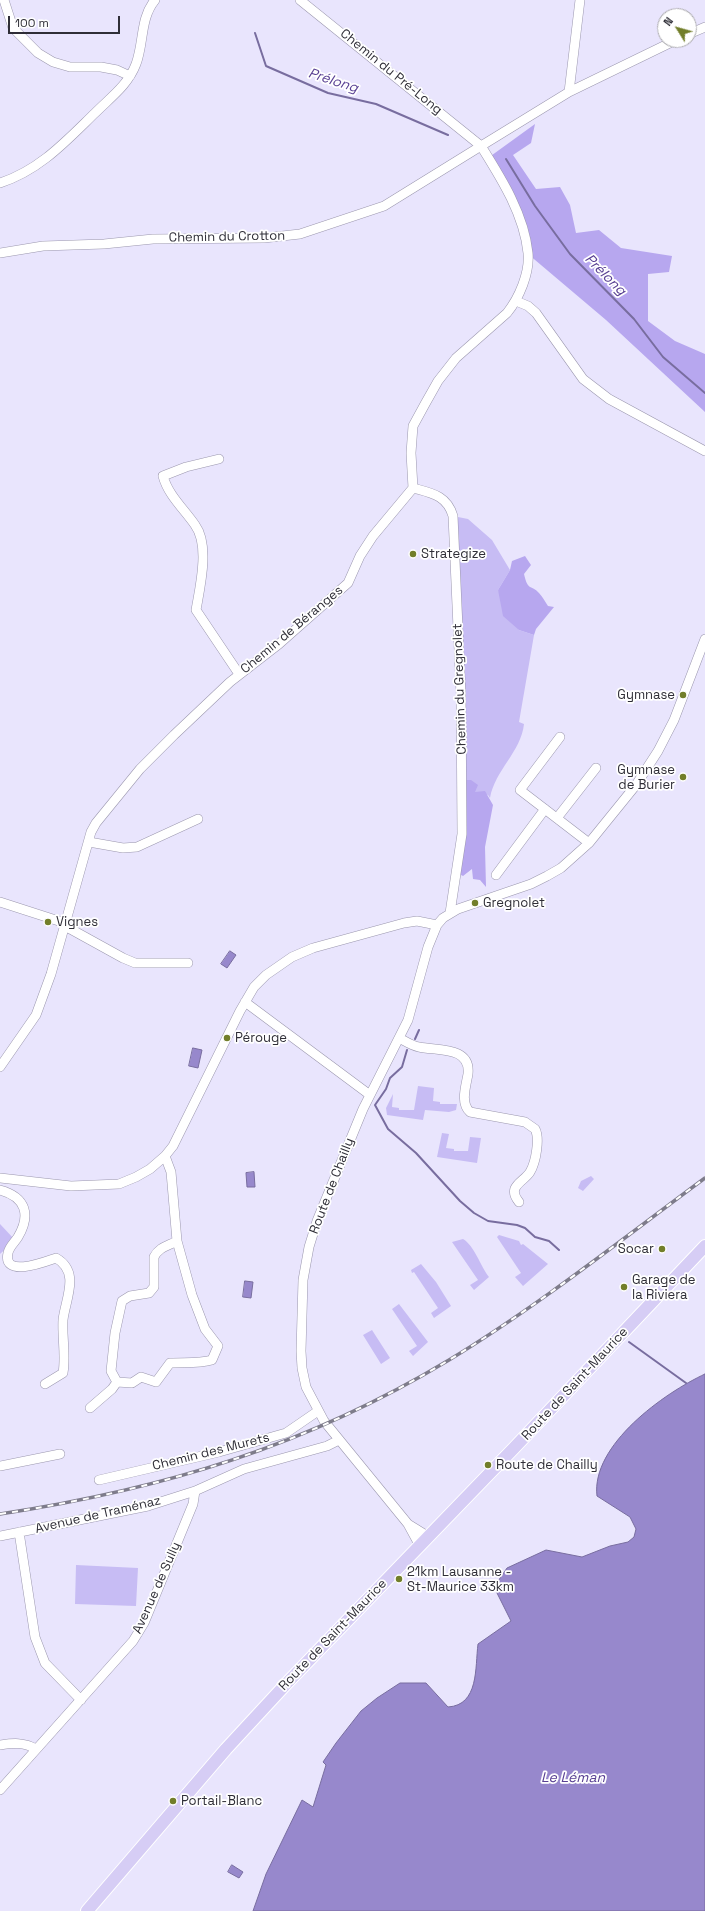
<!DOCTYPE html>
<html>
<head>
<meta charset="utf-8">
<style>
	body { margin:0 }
	#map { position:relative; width:705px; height:1911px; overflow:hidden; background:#e9e5fd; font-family:"Space Grotesk",sans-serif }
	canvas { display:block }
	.north { position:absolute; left:657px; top:8px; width:40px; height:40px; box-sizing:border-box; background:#fff; border:1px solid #acabaf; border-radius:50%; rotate:307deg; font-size:11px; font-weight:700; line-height:16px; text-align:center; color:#2f2e37 }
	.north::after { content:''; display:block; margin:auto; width:14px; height:18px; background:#727e2a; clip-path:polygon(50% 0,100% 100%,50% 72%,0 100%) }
	.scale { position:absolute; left:8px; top:16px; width:112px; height:18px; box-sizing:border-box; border:2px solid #2f2e37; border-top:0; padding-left:5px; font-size:12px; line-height:14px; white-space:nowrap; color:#2f2e37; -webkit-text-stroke:3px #fff; paint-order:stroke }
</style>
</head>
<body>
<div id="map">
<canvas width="705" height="1911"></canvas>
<div class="north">N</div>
<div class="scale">100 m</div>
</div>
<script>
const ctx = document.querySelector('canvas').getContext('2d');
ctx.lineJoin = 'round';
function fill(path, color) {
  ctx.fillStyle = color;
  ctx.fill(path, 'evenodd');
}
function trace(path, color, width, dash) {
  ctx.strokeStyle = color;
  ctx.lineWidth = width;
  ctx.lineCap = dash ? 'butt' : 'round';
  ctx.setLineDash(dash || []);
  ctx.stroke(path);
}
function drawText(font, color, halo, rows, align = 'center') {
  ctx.font = font + ' "Space Grotesk",sans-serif';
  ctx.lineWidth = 3.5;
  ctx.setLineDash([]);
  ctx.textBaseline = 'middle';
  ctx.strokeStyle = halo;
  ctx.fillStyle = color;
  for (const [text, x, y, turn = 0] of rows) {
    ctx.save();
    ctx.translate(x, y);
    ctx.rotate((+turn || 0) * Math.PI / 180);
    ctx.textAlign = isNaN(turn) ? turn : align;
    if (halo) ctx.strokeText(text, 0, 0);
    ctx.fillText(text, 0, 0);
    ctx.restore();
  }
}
fill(new Path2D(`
	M453 516 468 519 492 540 510 570 498 590 519 630 534 635 519 722 524 724C521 752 495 770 490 798L488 795 475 792 465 780Z
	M418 1086 434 1088 433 1101 440 1102V1104H457L456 1110 449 1112 425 1110 423 1120 387 1115 386 1108 393 1094 392 1107 399 1108V1110H414Z
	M442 1133 449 1134 446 1148 454 1149V1151H468L470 1137 481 1138 477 1163 437 1157Z
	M591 1176 594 1179 583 1191 578 1188 581 1181Z
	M0 1224 15 1240 0 1254Z
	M499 1235 519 1241 521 1245 523 1244 548 1264 523 1286 515 1277 521 1273 497 1237Z
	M463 1239C474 1245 481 1267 489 1277L474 1290 470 1285 478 1280 452 1242Z
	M421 1264 436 1282 451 1306 434 1318 431 1313 438 1308 414 1272 412 1273 411 1270Z
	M399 1304 428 1342 413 1356 409 1351 417 1346 392 1309Z
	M372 1330 390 1358 381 1364 363 1335Z
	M76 1565 138 1568 136 1606 75 1604Z`), '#c7bcf4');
fill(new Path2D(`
	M535 124 531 143 513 155 536 189 560 187 570 205 576 233 599 230 621 248 672 256 669 272 648 274V321L675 341 705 354V412L606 320 528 254 526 240 488 158Z
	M525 556 531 565 524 574C528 592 531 584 539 593 543 597 545 602 548 606L554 607 536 629 534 635 519 630 503 616 498 590 510 570 512 561Z
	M465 780H471L478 785 475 792 485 791 493 805 485 847 486 887 480 880 473 879 472 869 463 876 459 874Z`), '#b7a7ef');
const water = new Path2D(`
	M230 951 236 955 227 968 221 964Z
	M193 1048 202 1050 198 1068 189 1066Z
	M254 1172 255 1187H247L246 1173Z
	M245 1281 253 1282 251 1298 243 1297Z
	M705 1374V1911H253L266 1874 302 1800 313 1807 326 1765 323 1762 336 1743 361 1711 377 1698 400 1683H426L448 1707C479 1705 475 1668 478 1644L511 1621 494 1587 507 1568 546 1550 582 1557 610 1546 628 1542 634 1537 636 1529 630 1517 597 1496C591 1445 664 1393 705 1374Z
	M232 1865 243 1872 239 1878 228 1872Z`);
fill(water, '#9788cc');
trace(water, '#786d9f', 1);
trace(new Path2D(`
	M255 33 266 66 328 93 376 104 448 135
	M506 159 535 206 570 254 634 319 663 357 705 393
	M415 1039 419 1030
	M407 1050 402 1067 390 1078 386 1089 375 1105 388 1129 416 1153 460 1201 474 1213 488 1221 517 1225 525 1228 535 1237 549 1241 559 1250
	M629 1342 686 1383`), '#786d9f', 2);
const minor = new Path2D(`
	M4 0 13 28 38 53 53 62 70 67H101L117 70 130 76
	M689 34 705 27
	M569 92 580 0
	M0 183C40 170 66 141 95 113 111 97 128 85 136 64 144 43 140 18 155 0
	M0 253 43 246 104 244 153 239 264 238 300 234 384 206 481 146 300 0
	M516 301 528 306 536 313 583 379 609 399 705 451
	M219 459 186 467 163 476C168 495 184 509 195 525 210 545 200 587 196 610L239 674
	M413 488C431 493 447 495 453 516L461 695 462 834 450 913
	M560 737 520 790 589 843
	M557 818 596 768
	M89 842 123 848 137 847 198 819
	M496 875 545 809
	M0 902 65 923
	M65 926 123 958 135 963H188
	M245 1002 370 1095
	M399 1038C405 1041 412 1046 419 1047 437 1051 471 1046 468 1074 466 1086 460 1103 470 1112L525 1122 535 1129C540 1138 536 1162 530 1172 524 1182 506 1186 519 1202
	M0 1067 36 1015 51 974 91 832 96 823 140 769 174 735 230 682 279 644 348 583 360 556 373 536 413 488 411 453 413 426 425 404 438 381 456 358 507 313C519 298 530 273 528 253 524 214 501 178 481 146L569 92 676 40
	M165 1156 171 1172 177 1241 192 1295 205 1329 218 1346 212 1360C198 1364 184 1362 170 1363L156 1382 141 1377 132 1383 117 1382 111 1371 115 1333 122 1301 130 1296 149 1293 154 1287V1257C159 1247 168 1246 177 1241
	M0 1178 71 1186 119 1184 136 1177 150 1169 165 1156 173 1146 240 1011 254 987 266 975 292 957 313 948 404 923 417 921 437 925
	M0 1190C26 1197 31 1215 18 1237 15 1242 9 1247 8 1253 2 1279 47 1261 56 1258 81 1272 65 1300 63 1320 62 1338 66 1356 63 1373L45 1384
	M90 1408 112 1389 117 1382
	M0 1466 60 1454
	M99 1480 219 1452 286 1433 318 1411
	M408 1524 429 1537
	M19 1532 35 1637 45 1663 81 1700
	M0 1536 148 1506 195 1491 244 1469 327 1446 339 1440
	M420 1546 408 1524 324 1421 306 1387 302 1368 301 1351 303 1280 309 1247 317 1221 363 1109 408 1020 428 947 437 925 443 918 458 909 531 884 547 876 561 868 589 843 636 785 658 751 674 720 705 639
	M0 1745C13 1743 24 1742 36 1749
	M0 1790 133 1641 144 1623 193 1504 195 1491`);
const major = new Path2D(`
	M87 1911 226 1749 287 1683 514 1448 705 1246`);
trace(minor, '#9b97ae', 10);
trace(major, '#fff', 14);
trace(minor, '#fff', 9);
trace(major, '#d6cdf5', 12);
const rail = new Path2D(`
	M0 1514C164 1489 306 1446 449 1360 538 1306 621 1240 705 1178`);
trace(rail, '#7e7c8b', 3.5);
trace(rail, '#fff', 2, [6]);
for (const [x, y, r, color] of [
	[413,554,4,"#727e2a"],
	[683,695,4,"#727e2a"],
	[683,777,4,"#727e2a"],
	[475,903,4,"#727e2a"],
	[48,922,4,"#727e2a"],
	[227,1038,4,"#727e2a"],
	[662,1249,4,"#727e2a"],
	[624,1287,4,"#727e2a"],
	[488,1465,4,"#727e2a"],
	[399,1579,4,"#727e2a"],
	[173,1801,4,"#727e2a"]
]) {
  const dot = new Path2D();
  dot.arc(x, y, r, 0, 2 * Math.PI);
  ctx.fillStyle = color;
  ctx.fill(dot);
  trace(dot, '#fff', 1.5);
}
drawText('13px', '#2f2e37', '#fff', [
	["Chemin du Pré-Long",391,72,39],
	["Chemin du Crotton",227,237,-1],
	["Chemin de Béranges",292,630,-40],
	["Chemin du Gregnolet",460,689,-92],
	["Route de Chailly",332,1186,-69],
	["Route de Saint-Maurice",575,1384,-47],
	["Chemin des Murets",211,1452,-14],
	["Avenue de Traménaz",98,1515,-13],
	["Avenue de Sully",157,1588,-66],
	["Route de Saint-Maurice",333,1635,-46]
]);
drawText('13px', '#2f2e37', '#fff', [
	["Strategize",421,554],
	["Gymnase",675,695,"right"],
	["Gymnase",675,770,"right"],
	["de Burier",675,785,"right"],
	["Gregnolet",483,903],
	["Vignes",56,922],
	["Pérouge",235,1038],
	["Socar",654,1249,"right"],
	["Garage de",632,1280],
	["la Riviera",632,1295],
	["Route de Chailly",496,1465],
	["21km Lausanne -",407,1572],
	["St-Maurice 33km",407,1587],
	["Portail-Blanc",181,1801]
], 'left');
drawText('italic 14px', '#594093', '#fff', [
	["Prélong",333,81,18],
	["Prélong",605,275,45],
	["Le Léman",573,1778]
]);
</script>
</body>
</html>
